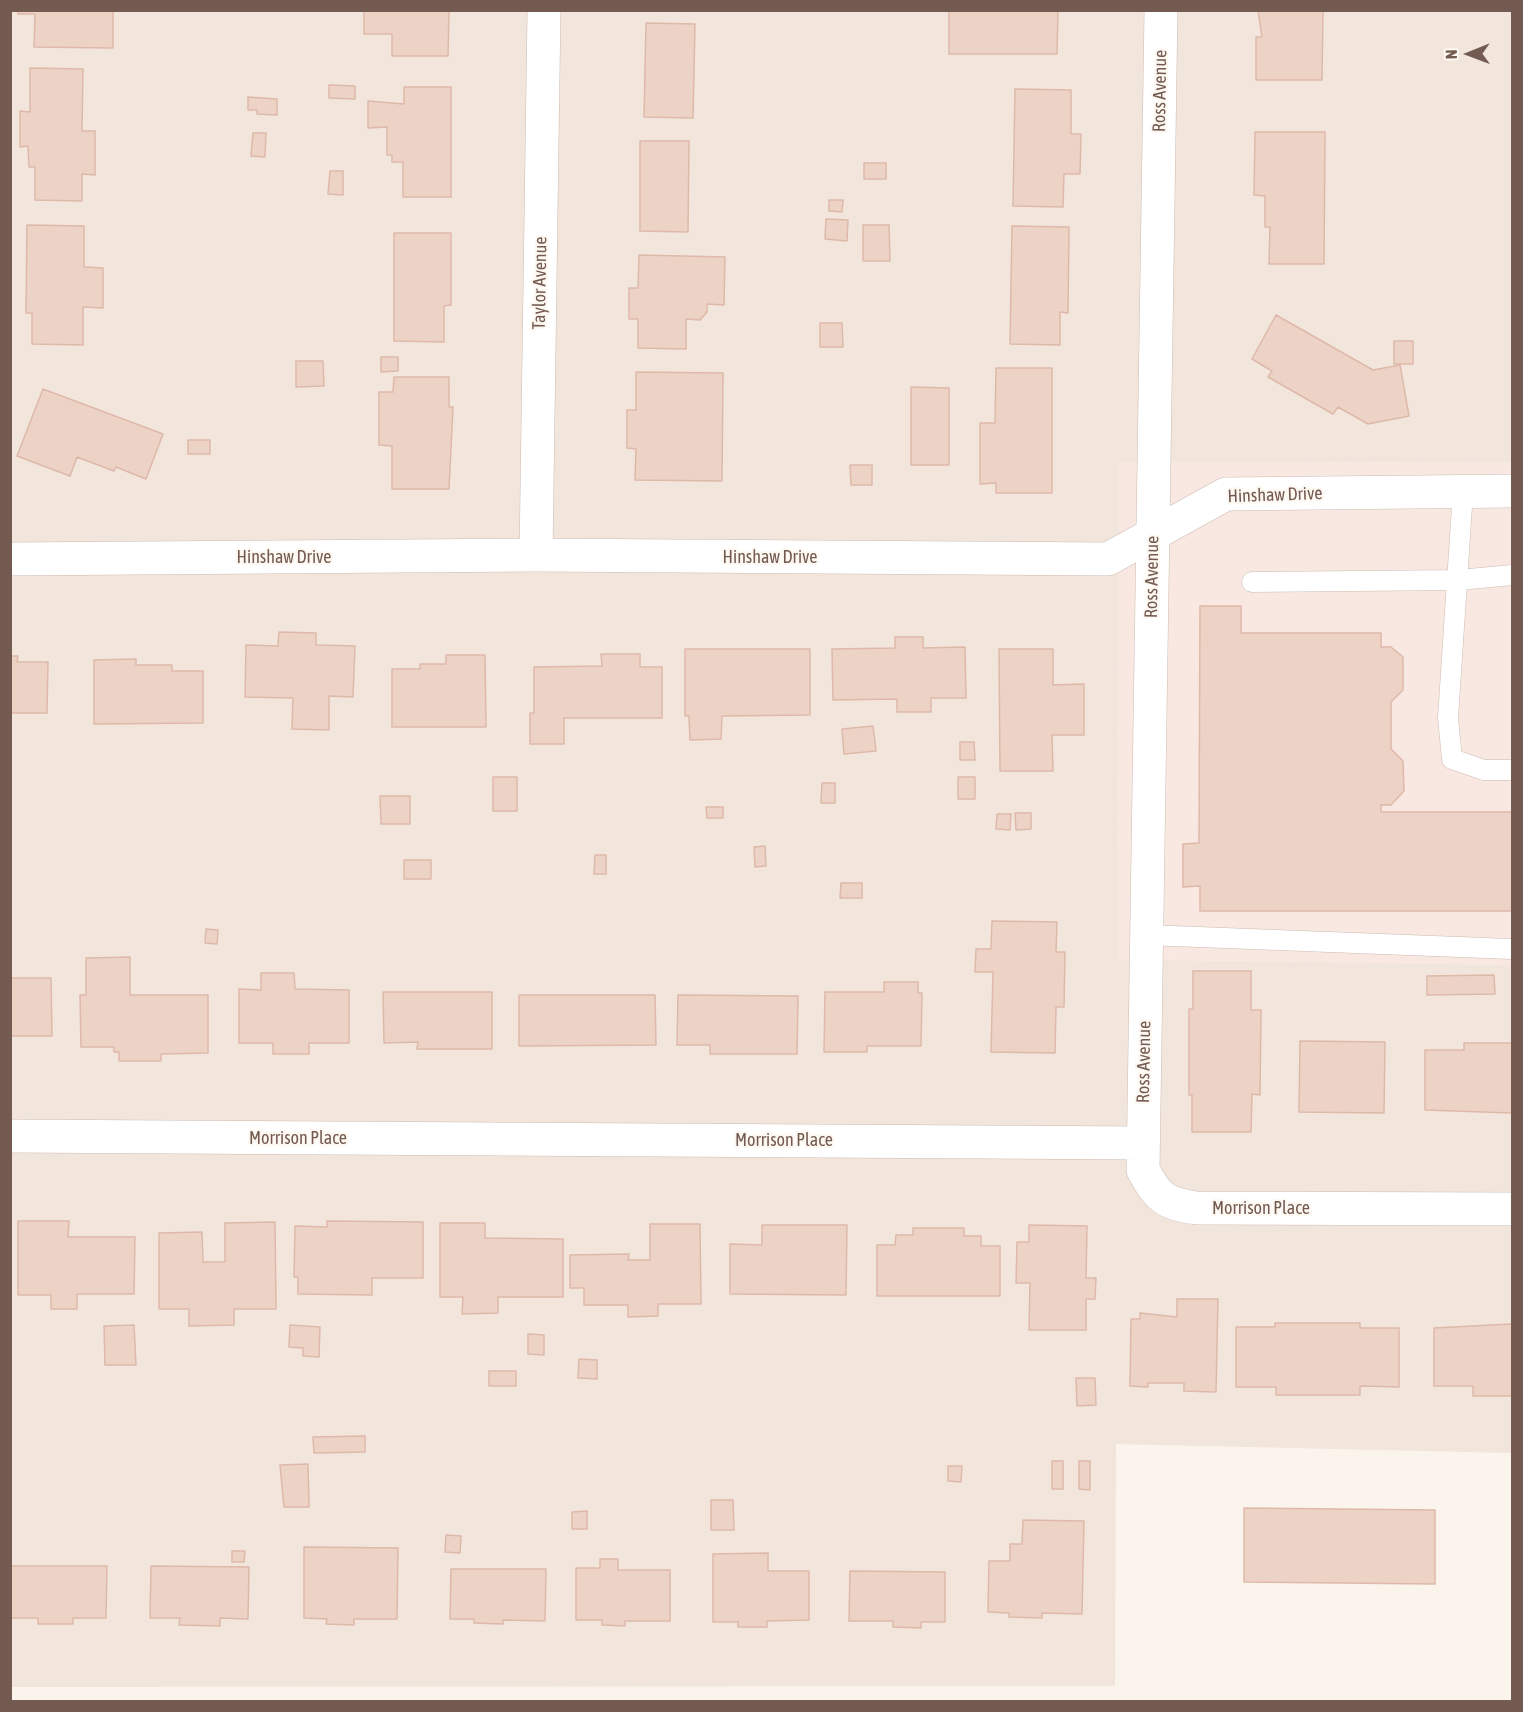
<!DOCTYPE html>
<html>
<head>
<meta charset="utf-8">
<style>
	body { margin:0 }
	#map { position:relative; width:1523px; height:1712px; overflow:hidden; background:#fbf4ec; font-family:"Asap Condensed",sans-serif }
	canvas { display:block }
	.frame { position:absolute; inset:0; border:12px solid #745b51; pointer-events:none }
	.north { position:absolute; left:1439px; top:24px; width:60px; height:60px; -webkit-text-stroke:4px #fdf8f2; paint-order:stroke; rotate:269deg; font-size:16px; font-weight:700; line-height:24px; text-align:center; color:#745b51 }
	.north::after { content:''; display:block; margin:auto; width:21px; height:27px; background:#745b51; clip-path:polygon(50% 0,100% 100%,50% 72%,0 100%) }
</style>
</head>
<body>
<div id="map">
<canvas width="1523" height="1712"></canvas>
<div class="frame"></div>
<div class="north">N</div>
</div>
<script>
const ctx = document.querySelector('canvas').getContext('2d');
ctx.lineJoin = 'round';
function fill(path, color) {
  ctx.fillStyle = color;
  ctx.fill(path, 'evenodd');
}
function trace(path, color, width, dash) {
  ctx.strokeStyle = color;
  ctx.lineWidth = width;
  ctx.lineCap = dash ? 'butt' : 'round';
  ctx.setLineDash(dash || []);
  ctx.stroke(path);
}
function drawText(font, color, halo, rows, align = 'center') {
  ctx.font = font + ' "Asap Condensed",sans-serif';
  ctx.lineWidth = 4.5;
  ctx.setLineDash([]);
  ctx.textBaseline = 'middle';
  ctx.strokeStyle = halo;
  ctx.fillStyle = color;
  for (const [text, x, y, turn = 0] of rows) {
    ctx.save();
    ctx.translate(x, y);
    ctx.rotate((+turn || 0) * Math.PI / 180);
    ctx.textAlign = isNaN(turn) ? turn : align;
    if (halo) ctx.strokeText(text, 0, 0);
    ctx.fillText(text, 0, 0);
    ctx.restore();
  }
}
fill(new Path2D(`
	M10 11H1512V462L1119 463 1118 959 1512 965V1453L1116 1444 1115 1686 11 1687Z`), '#f2e5db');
fill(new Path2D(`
	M1512 462V965L1118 959 1119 463Z`), '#f9e7e1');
const building = new Path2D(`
	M18 10H113V48L34 47 35 14H18Z
	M364 10H449L448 56H392V34H364Z
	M949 10H1058L1057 54H949Z
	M1258 10H1323L1322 80H1256V37H1262Z
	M646 23 695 24 693 118 644 117Z
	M30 68 83 69 82 131H95V175L82 174V201L35 200V167H29L28 146 20 147V111L30 112Z
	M329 85 355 86V99L329 98Z
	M404 87H451V197H403V162H392V155H387V127L368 128V101L404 104Z
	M1015 89 1071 90V134H1081L1080 174H1064L1063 207 1013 206Z
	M248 97 277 99V115L257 114V110H248Z
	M1255 132H1325L1324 264H1269L1270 227H1265V196L1254 195Z
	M253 133H266L265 157 251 156Z
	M640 141H689L688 232 640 231Z
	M864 163H886V179H864Z
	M330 171H343V195L328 194Z
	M829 200H843L842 212 829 211Z
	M826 219 848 220 847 241 825 239Z
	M27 225 84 226V267L103 268V308L83 307V345L32 344V313H26Z
	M863 225H889L890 261H863Z
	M1012 226 1069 227 1068 313 1060 312V345L1010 344Z
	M394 233H451V305L444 306V342L394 341Z
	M639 255 725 257 724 305 707 304V312L700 320 686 319V349L638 348V319H629V288H638Z
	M1276 315 1373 370 1400 365 1409 416 1368 424 1338 407 1333 414 1268 377 1272 371 1252 359Z
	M820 323H842L843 347H820Z
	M1394 341H1413V364H1394Z
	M381 357H398V371L381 372Z
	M296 361H323L324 386 296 387Z
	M996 368H1052V493H996V483L980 484V423H995Z
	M636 372 723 373 722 481 635 480 636 449 627 448V410H636Z
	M394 377H449V407H453L449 489H392V446L379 445V392H393Z
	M911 387 949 388V465H911Z
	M43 389 163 434 146 479 116 467 114 471 77 457 70 476 17 456Z
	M188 440H210V454H188Z
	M850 465H872V485H851Z
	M1200 606H1241V633H1381V647H1391L1403 657V690L1391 702V749L1403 761 1404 791 1391 805H1381V812H1512V911H1200V886L1183 887V844L1199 843Z
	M279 632 316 633V645L355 646 353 697 329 696V730L292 729 293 698 245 697 246 645 278 646Z
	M895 637H923V648L965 647 966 698H931V712H897V699L833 700 832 649 895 648Z
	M685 649H810V715L722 716 721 739 690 740 689 716H685Z
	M999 649H1053V685L1084 684V735H1052L1053 771H1000Z
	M601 654H640V667H662V718H564V744H530V713H534V667L602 666Z
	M446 655H485L486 727H392V669H420V664H446Z
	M10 656H18L17 662H48L47 713H10Z
	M136 659V665H172V671H203V723L94 724V660Z
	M873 726 876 751 844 754 842 729Z
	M960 742H974L975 760H960Z
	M493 777H517V811H493Z
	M958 777H975V799H958Z
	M822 783H835V803H821Z
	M380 796H410V824H381Z
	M706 807H723V818H707Z
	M1015 813H1031V829L1016 830Z
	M997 814H1011L1010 830 996 829Z
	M765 846 766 866 755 867 754 847Z
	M595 855H606V874H594Z
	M404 860H431V879H404Z
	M841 883H862V898H840Z
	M992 921 1057 922 1056 952H1065L1064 1007H1056L1055 1053 991 1052 993 972H975L976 949H991Z
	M206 929 218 930 217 944 205 943Z
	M130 957V995H208V1053L161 1054V1061H119V1052H114V1047H81L80 995H86V958Z
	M1193 971H1251V1010H1261L1260 1095 1252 1094 1251 1132H1192V1095H1189V1009H1193Z
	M261 973H294L295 989 349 990V1043H309V1054H273V1043H239V989L261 990Z
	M1494 975 1495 994 1427 995V976Z
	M10 978H51L52 1036H10Z
	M884 982H918V993H922L921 1046H867V1052H824L825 992H884Z
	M383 992H492V1049H417L418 1042 384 1043Z
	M519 995H655L656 1045 519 1046Z
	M678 995 798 996 797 1054H710V1045H677Z
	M1300 1041 1385 1042 1384 1113 1299 1112Z
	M1464 1043H1512V1113L1425 1110V1050H1464Z
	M18 1221H69L68 1237H135L134 1294H77V1309H51V1295H18Z
	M327 1221 423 1222V1278H372V1295L298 1294V1277H294L295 1226 327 1227Z
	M275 1222 276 1309H234V1325L189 1326V1309H159V1233L202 1232 203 1262H225V1223Z
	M440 1223H485V1238L563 1239V1297H498V1313L462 1314 463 1297H440Z
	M650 1224H700L701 1304H658V1316L628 1317V1305H584V1288H570V1255L629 1254 628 1260H650Z
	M762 1225H847L846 1295 730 1294V1244L762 1245Z
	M1029 1225 1087 1226 1086 1278H1096L1095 1299H1086V1330H1029L1030 1283H1016L1017 1242H1029Z
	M913 1228H964V1236H981V1246H1000V1296H877V1245H895L896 1235H913Z
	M1177 1299H1218L1216 1392 1184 1391V1383H1148V1387L1130 1386 1131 1319H1140V1313L1177 1317Z
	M1275 1323H1360V1328H1399V1387L1360 1386V1395H1276V1387H1236V1327H1275Z
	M1512 1324V1396H1473V1386H1434V1328Z
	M134 1325 136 1365H105L104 1326Z
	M290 1325 320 1327 319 1357 303 1356V1348L289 1347Z
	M528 1334 544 1335V1355L528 1354Z
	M579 1359 597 1360V1379L578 1378Z
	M489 1371H516V1386H489Z
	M1076 1378H1095L1096 1405 1077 1406Z
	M365 1436V1452L314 1453 313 1437Z
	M1052 1461H1063V1489H1052Z
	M1079 1461H1090V1490L1079 1489Z
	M308 1464 309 1507H284L280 1465Z
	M948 1466H962L961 1482 948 1481Z
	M711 1500H733L734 1530H711Z
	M1244 1508 1435 1510V1584L1244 1582Z
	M587 1511V1529H572V1512Z
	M1023 1520 1084 1521 1082 1614 1042 1613V1618L1009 1617V1613L988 1612 989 1561H1010V1544H1022Z
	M446 1535 461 1536 460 1553 445 1552Z
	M304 1547 398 1548 397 1619H354V1625L326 1624 327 1619 304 1618Z
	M232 1551H245L244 1562H232Z
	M768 1553V1571H809V1620L767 1621V1627H738V1622H713V1554Z
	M600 1559H618V1570H670V1621H625V1626L602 1625V1620H576V1568H600Z
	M10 1566H107L106 1618H73V1624H38V1618H10Z
	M151 1566 249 1567 248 1619 220 1618V1626L179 1625 180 1618H150Z
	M451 1569H546L545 1621 503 1620V1624L474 1623V1619H450Z
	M850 1571 945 1572V1622H921V1628L893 1627V1621H849Z`);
fill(building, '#edd3c6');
trace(building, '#deb9a9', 1.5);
const lane = new Path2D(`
	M1463 491 1448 718 1452 759 1484 770H1512
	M1252 582 1459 580 1512 575
	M1146 935 1512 949`);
const street = new Path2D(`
	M1161 10 1143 1170C1158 1198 1165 1204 1197 1208L1512 1209
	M536 555 544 10
	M10 559 536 555 1108 559 1226 494 1512 491
	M10 1136 1143 1143`);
trace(lane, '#ccbcb2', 21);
trace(street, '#ccbcb2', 34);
trace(lane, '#fff', 20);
trace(street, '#fff', 33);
drawText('18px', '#745b51', '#fdf8f2', [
	["Ross Avenue",1160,91,-89],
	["Taylor Avenue",540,283,-89],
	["Hinshaw Drive",1275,495,-2],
	["Hinshaw Drive",284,557],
	["Hinshaw Drive",770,557],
	["Ross Avenue",1152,577,-89],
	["Ross Avenue",1144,1062,-89],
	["Morrison Place",298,1138],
	["Morrison Place",784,1140],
	["Morrison Place",1261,1208]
]);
</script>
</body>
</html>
